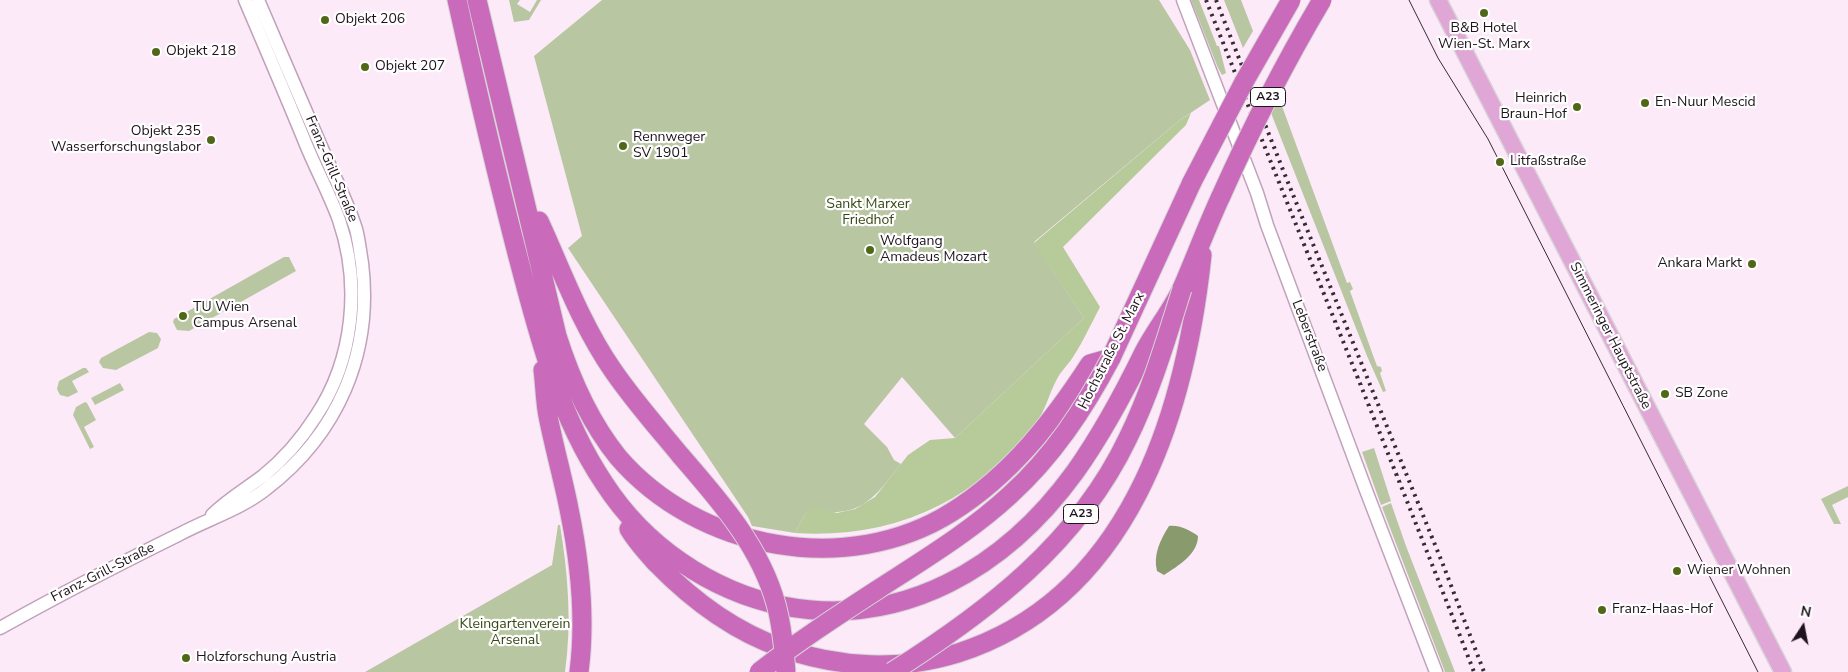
<!DOCTYPE html>
<html>
<head>
<meta charset="utf-8">
<style>
	body { margin:0 }
	#map { position:relative; width:1848px; height:672px; overflow:hidden; background:#fdeaf9; font-family:"Nunito Sans",sans-serif }
	canvas { display:block }
	.north { position:absolute; left:1778px; top:602px; width:50px; height:50px; -webkit-text-stroke:4px #fefefe; paint-order:stroke; rotate:11deg; font-size:14px; font-weight:700; line-height:20px; text-align:center; color:#1f141d }
	.north::after { content:''; display:block; margin:auto; width:18px; height:22px; background:#1f141d; clip-path:polygon(50% 0,100% 100%,50% 72%,0 100%) }
</style>
</head>
<body>
<div id="map">
<canvas width="1848" height="672"></canvas>
<div class="north">N</div>
</div>
<script>
const ctx = document.querySelector('canvas').getContext('2d');
ctx.lineJoin = 'round';
function fill(path, color) {
  ctx.fillStyle = color;
  ctx.fill(path, 'evenodd');
}
function trace(path, color, width, dash) {
  ctx.strokeStyle = color;
  ctx.lineWidth = width;
  ctx.lineCap = dash ? 'butt' : 'round';
  ctx.setLineDash(dash || []);
  ctx.stroke(path);
}
function drawText(font, color, halo, rows, align = 'center') {
  ctx.font = font + ' "Nunito Sans",sans-serif';
  ctx.lineWidth = 4.5;
  ctx.setLineDash([]);
  ctx.textBaseline = 'middle';
  ctx.strokeStyle = halo;
  ctx.fillStyle = color;
  for (const [text, x, y, turn = 0] of rows) {
    ctx.save();
    ctx.translate(x, y);
    ctx.rotate((+turn || 0) * Math.PI / 180);
    ctx.textAlign = isNaN(turn) ? turn : align;
    if (halo) ctx.strokeText(text, 0, 0);
    ctx.fillText(text, 0, 0);
    ctx.restore();
  }
}
fill(new Path2D(`
	M509 0H520L517 4 530 12 537 0H541L529 20 514 22Z
	M602 0H1159L1190 50 1210 100 1180 120 1034 242 1084 318 955 438 902 377 864 424 887 447 894 460 901 464C883 486 869 510 838 512 830 513 820 509 812 507L804 516 795 533 752 526 748 517 568 248 582 236 534 56Z
	M1191 0H1199L1217 46H1219L1226 73 1222 75 1218 68Z
	M1224 0H1241L1253 31 1243 48Z
	M1279 98 1347 283 1350 282 1353 289 1350 291 1374 358 1377 366 1381 367 1382 371 1380 373 1386 391 1383 392 1367 356 1271 113Z
	M284 257H289L296 271 189 331 177 330 173 322 174 319Z
	M149 332 157 333 161 339 158 348 116 370 103 368 99 362 101 358Z
	M83 368H86L89 372 72 381 78 392 68 397 60 395 57 389 59 381Z
	M120 383 124 390 95 405 91 398Z
	M85 402 87 403 96 420 84 427 94 447 90 449 73 415 76 407Z
	M1374 448 1391 501 1381 505 1362 452Z
	M1848 486V497L1832 505 1841 524H1834L1821 499Z
	M1391 503 1406 546 1455 672H1445L1382 507Z
	M558 525H560C568 573 572 624 565 672H365L552 565Z`), '#b8c7a2');
fill(new Path2D(`
	M1191 113 1186 125 1063 247 1100 307C1091 324 1083 342 1073 357 1068 365 1061 371 1057 379 1049 393 1046 410 1036 423 975 502 895 539 795 533L804 516 812 506 837 513 855 509 875 497 908 455 930 440 955 438 1084 318 1034 243 1180 120Z`), '#b7ca9a');
fill(new Path2D(`
	M1169 526C1180 525 1189 530 1198 536 1198 554 1178 566 1164 575L1157 571C1153 555 1160 540 1169 526Z`), '#899b6d');
const tertiary = new Path2D(`
	M1183 0 1257 193 1267 225 1367 493 1436 672
	M212 515C228 499 246 489 263 476 284 459 302 438 316 416 354 359 361 284 339 220 330 195 317 171 307 147 287 98 266 49 245 0
	M0 628C59 595 119 564 180 534 208 519 241 509 266 489 338 434 373 353 362 263 360 252 359 240 356 229 347 200 332 172 320 144 299 96 279 48 258 0`);
const primary = new Path2D(`
	M1438 0 1783 672`);
const motorway = new Path2D(`
	M457 0C476 86 496 172 518 257 538 334 559 416 604 483 644 545 710 591 783 606 903 629 1006 567 1075 472 1102 434 1124 393 1144 352 1156 329 1173 309 1183 286 1196 256 1207 226 1221 196
	M477 0 557 336C571 380 589 421 618 457 698 550 847 578 952 512 1011 475 1053 421 1090 364L1111 358 1192 182
	M539 221C562 271 581 324 612 369 633 400 658 428 681 456
	M543 370C545 385 545 401 548 416 554 447 563 478 569 509 580 562 586 618 579 672
	M629 529C636 541 647 553 656 563 692 600 733 631 782 648 839 668 901 671 958 653 1129 598 1185 415 1202 255`);
trace(tertiary, '#c0a2bb', 15);
trace(primary, '#d7d5d6', 19);
trace(motorway, '#d7d5d6', 21);
trace(tertiary, '#fff', 12);
trace(primary, '#dfa6d6', 16);
trace(motorway, '#c96abb', 19);
trace(new Path2D(`
	M1409 0 1438 58 1488 139 1758 672`), '#362a33', 1);
trace(new Path2D(`
	M1206 0C1295 224 1387 447 1474 672
	M1216 0 1285 175 1444 567 1484 672`), '#362a33', 4, [2.5, 5]);
const motorwayBridge = new Path2D(`
	M1192 182 1244 82 1291 0
	M1221 196C1251 129 1284 64 1322 0
	M681 456C720 501 760 546 776 604 782 626 784 649 786 672
	M759 672C797 642 837 616 877 590 923 560 970 532 1010 495 1053 456 1084 409 1111 358
	M892 672C987 612 1078 543 1128 438 1151 391 1166 340 1182 289`);
trace(motorwayBridge, '#d7d5d6', 21, []);
trace(motorwayBridge, '#c96abb', 19);
for (const [x, y, r, color] of [
	[1484,13,5,"#4f6717"],
	[325,20,5,"#4f6717"],
	[156,52,5,"#4f6717"],
	[365,67,5,"#4f6717"],
	[1645,103,5,"#4f6717"],
	[1577,107,5,"#4f6717"],
	[211,140,5,"#4f6717"],
	[623,146,5,"#4f6717"],
	[1500,162,5,"#4f6717"],
	[870,250,5,"#4f6717"],
	[1752,264,5,"#4f6717"],
	[183,316,5,"#4f6717"],
	[1665,394,5,"#4f6717"],
	[1677,571,5,"#4f6717"],
	[1602,610,5,"#4f6717"],
	[186,658,5,"#4f6717"]
]) {
  const dot = new Path2D();
  dot.arc(x, y, r, 0, 2 * Math.PI);
  ctx.fillStyle = color;
  ctx.fill(dot);
  trace(dot, '#fefefe', 2);
}
for (const [x, y, w] of [
	[1268,97,35],
	[1081,514,35]
]) {
  const box = new Path2D();
  box.roundRect(x - w / 2, y - 9.5, w, 19, 4);
  ctx.fillStyle = '#fefefe';
  ctx.fill(box);
  trace(box, '#1f141d', 1);
}
drawText('bold 12px', '#1f141d', null, [
	["A23",1268,97],
	["A23",1081,514]
]);
drawText('14px', '#1f141d', '#fefefe', [
	["Objekt 206",335,20],
	["B&B Hotel",1484,29,"center"],
	["Wien-St. Marx",1484,45,"center"],
	["Objekt 218",166,52],
	["Objekt 207",375,67],
	["Heinrich",1567,99,"right"],
	["Braun-Hof",1567,115,"right"],
	["En-Nuur Mescid",1655,103],
	["Objekt 235",201,132,"right"],
	["Wasserforschungslabor",201,148,"right"],
	["Rennweger",633,138],
	["SV 1901",633,154],
	["Litfaßstraße",1510,162],
	["Wolfgang",880,242],
	["Amadeus Mozart",880,258],
	["Ankara Markt",1742,264,"right"],
	["TU Wien",193,308],
	["Campus Arsenal",193,324],
	["SB Zone",1675,394],
	["Wiener Wohnen",1687,571],
	["Franz-Haas-Hof",1612,610],
	["Holzforschung Austria",196,658]
], 'left');
drawText('14px', '#1f141d', '#fefefe', [
	["Franz-Grill-Straße",331,169,67],
	["Leberstraße",1309,336,69],
	["Simmeringer Hauptstraße",1610,336,63],
	["Hochstraße St. Marx",1112,351,-63],
	["Franz-Grill-Straße",103,573,-27]
]);
drawText('14px', '#374814', '#fefefe', [
	["Sankt Marxer",868,205],
	["Friedhof",868,221],
	["Kleingartenverein",515,625],
	["Arsenal",515,641]
]);
</script>
</body>
</html>
